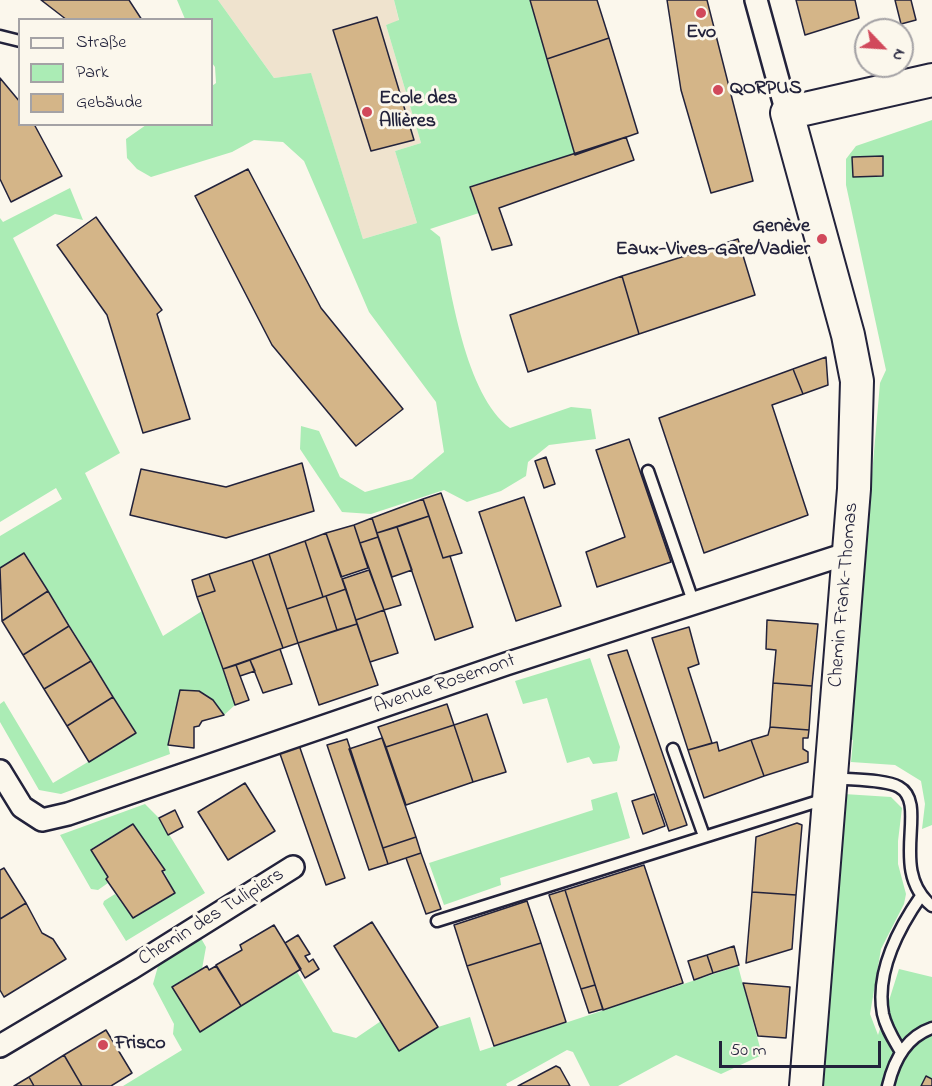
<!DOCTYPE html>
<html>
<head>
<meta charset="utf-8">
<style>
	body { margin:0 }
	#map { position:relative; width:932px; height:1086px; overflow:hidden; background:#fbf7ec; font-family:"Indie Flower",sans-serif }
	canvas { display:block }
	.legend { position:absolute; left:18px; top:18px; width:195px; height:108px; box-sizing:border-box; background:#fbf7ec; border:2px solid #a4a2a5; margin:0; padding:8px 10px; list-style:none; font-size:18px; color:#22223b }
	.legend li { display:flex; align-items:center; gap:12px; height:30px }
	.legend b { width:30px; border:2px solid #a4a2a5 }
	.north { position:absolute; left:854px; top:18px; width:60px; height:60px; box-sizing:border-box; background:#fbf7ec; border:2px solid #a4a2a5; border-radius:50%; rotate:115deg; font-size:16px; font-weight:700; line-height:24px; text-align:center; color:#22223b }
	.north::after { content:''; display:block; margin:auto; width:21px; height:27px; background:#d1495b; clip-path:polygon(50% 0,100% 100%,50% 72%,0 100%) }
	.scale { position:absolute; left:719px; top:1041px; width:162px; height:27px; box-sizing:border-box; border:3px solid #22223b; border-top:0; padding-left:8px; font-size:18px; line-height:21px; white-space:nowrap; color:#22223b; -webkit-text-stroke:4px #fbf7ec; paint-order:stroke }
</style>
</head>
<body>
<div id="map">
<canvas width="932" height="1086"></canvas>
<ul class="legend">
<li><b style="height:8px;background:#fbf7ec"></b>Straße</li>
<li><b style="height:16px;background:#abecb5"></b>Park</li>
<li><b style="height:16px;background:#d4b588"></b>Gebäude</li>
</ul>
<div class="north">N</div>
<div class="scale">50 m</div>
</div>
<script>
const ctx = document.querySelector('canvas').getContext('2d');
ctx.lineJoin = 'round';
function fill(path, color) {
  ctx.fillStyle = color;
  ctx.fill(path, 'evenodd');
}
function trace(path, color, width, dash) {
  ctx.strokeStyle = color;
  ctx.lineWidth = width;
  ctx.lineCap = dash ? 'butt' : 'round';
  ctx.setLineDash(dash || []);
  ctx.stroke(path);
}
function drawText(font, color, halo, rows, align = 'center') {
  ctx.font = font + ' "Indie Flower",sans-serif';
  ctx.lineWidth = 6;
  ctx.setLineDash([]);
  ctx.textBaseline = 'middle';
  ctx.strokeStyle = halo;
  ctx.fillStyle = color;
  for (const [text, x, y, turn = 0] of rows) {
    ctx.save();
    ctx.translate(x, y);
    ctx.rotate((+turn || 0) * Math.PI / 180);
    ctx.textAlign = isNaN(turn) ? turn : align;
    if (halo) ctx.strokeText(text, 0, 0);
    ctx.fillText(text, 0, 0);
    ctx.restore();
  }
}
fill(new Path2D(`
	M218 0H394L399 21 386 25 421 143 395 151 417 223 363 239 311 74 274 78Z`), '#efe3ce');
fill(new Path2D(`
	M177 0H218L274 78 311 73 363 239 417 223 395 151 421 143 386 25 399 20 394 0H530L575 155 471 186 479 213 430 229 440 237C451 290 465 395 510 428L571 407 591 409 596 439 549 445 528 462 526 476 501 491 467 502 444 490 371 514 342 512 300 449 301 426 319 431 340 477 365 492 412 479 444 452 436 402 369 312 304 161 283 142 254 140 232 152 151 177 137 169 127 158 126 139 146 125 212 124V86L216 83 215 67 212 63V20L185 19Z
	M932 120V825L922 829 925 804 921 781 895 765 851 762 853 740 849 739 880 383 886 370 846 185V159L856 146Z
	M70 188 83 220 55 214 13 238 120 453 85 473 163 636 202 611 235 705 224 715C211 698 202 691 181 690L168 745 170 754 61 794 39 790 0 722V704L4 701 53 783 136 733 25 553 0 568V536L62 499 56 488 0 522V218L3 222Z
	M590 658 620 747 617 761 593 764 589 757 567 763 547 698 523 704 515 681Z
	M617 792 630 838 500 878 501 885 444 905 429 863 593 810 591 800Z
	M844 794 891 797 902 808 898 841V864L906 894 904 904 881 949 870 1014 878 1035 899 969 932 977V1086H820Z
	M145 804 159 818 205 893 126 941 103 904 104 901 115 894 133 918 175 893 153 850 150 852 133 824 91 849 108 877 106 879 108 883 98 890 91 889 60 835Z
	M198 933 206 947 202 969 200 1031 297 972 333 1032 356 1038 381 1021 400 1051 438 1027 470 1017 480 1051 738 966 762 1055 721 1074 676 1055 618 1086H590L573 1052 567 1050 506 1084 507 1086H123L182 1050 173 1034 174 1024 153 984 160 959Z`), '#abecb5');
const building = new Path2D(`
	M41 0H129L142 20H67Z
	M530 0H597L609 38 547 59Z
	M667 0H707L753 181 711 193 681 90Z
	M796 0H855L859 18 805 35Z
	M895 0H911L916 20 901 24Z
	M377 17 414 140 371 151 333 30Z
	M609 38 638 133 575 155 547 59Z
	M0 78 20 102V124H34L62 176 11 202 0 179Z
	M626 137 634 160 499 208 512 245 492 250 470 187Z
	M883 156V176L853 177 852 157Z
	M248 169 321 308 403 409 356 446 272 345 195 196Z
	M96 217 162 310 157 314 190 419 143 433 107 315 57 245Z
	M738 239 755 295 639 334 622 276Z
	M622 276 639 334 528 372 510 315Z
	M826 357 828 385 803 394 793 369Z
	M793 369 803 394 772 405 808 515 704 553 659 418Z
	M629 439 671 562 597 587 586 552 625 537 596 450Z
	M546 457 555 484 544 488 535 461Z
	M302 463 314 511 226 538 130 515 141 469 226 487Z
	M441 493 462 553 443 558 423 499Z
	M524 497 561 606 516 621 479 512Z
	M423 499 429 516 377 533 372 518Z
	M429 516 443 558 450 556 473 627 435 640 397 527Z
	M372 518 378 537 360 543 354 525Z
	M354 525 368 568 341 577 326 533Z
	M397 527 412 570 392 577 377 533Z
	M326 533 346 589 323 597 305 541Z
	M378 537 401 605 384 610 360 543Z
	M305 541 323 597 287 609 269 554Z
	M24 553 48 591 2 621 0 568Z
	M269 554 298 643 283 648 252 560Z
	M252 560 283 648 223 669 197 597 215 591 209 574Z
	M369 570 384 610 356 620 342 579Z
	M209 574 215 591 197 597 192 580Z
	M346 589 357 624 337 630 326 596Z
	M48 591 69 626 23 655 2 621Z
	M326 596 337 630 298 643 287 609Z
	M384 610 398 653 370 662 356 620Z
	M767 620 818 624 812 686 773 683 776 650 766 649Z
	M357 624 378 685 319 705 298 643Z
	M69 626 91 661 44 689 23 655Z
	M689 627 699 664 688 668 712 743 688 750 652 638Z
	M280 649 292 684 263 693 250 660Z
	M627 650 687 825 669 831 608 655Z
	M250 660 255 671 240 676 236 665Z
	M91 661 113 697 67 726 44 689Z
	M236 665 249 700 235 705 223 669Z
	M773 683 812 686 809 730 770 727Z
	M180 690 199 691 213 700 224 715 202 721 199 726 194 727V748L168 745Z
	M113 697 136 733 89 762 67 726Z
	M447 704 454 725 386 747 378 727Z
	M487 714 506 772 473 782 454 725Z
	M454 725 473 782 406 805 386 747Z
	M770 727 809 730 808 738H803V749L808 752V762L764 776 751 740 768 735Z
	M382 738 416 837 383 848 349 749Z
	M347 739 388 864 369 870 327 745Z
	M751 740 764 776 704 798 688 750 717 742 719 751Z
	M299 745 345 878 326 885 279 751Z
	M245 783 275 831 228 860 198 812Z
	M654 794 665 826 643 834 632 801Z
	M175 810 183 827 168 835 159 818Z
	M797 823 802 825 796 895 752 892 756 837Z
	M133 824 165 870 162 871 175 893 133 918 106 879 108 877 91 850Z
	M416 837 421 853 388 864 383 848Z
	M421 853 441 909 426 914 406 858Z
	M644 865 683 983 603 1010 565 890Z
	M4 868 26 903 0 919V870Z
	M565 890 595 985 581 989 549 895Z
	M752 892 796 895 792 949 746 963Z
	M527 901 541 943 467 966 454 925Z
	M26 903 42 933 53 939 66 959 4 997 0 990V919Z
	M372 922 438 1027 399 1051 334 946Z
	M274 925 301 969 241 1006 216 965 242 950 240 945Z
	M298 935 310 954 305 956 309 962 313 959 319 969 305 978 285 943Z
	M541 943 566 1022 494 1046 467 966Z
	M734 946 739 965 713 973 707 955Z
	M707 955 713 973 694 980 688 961Z
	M207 966 209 970 216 966 241 1006 200 1032 172 987Z
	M743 983 790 987 786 1038 758 1036Z
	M595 985 603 1009 589 1013 581 989Z
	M106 1030 132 1073 111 1086H82L64 1055Z
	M64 1055 82 1086H34L29 1077Z
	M556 1066 560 1068 570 1086H518Z
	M926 1076 932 1079V1086H921Z
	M29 1077 34 1086H14Z`);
fill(building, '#d4b588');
trace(building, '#22223b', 1.5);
const lane = new Path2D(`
	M0 36 20 41
	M648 471 694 604
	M673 749 704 836
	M834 778C850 780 885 779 899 787 930 804 887 870 932 906
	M437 921 825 799
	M901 1052C894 1040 886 1028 883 1014 875 972 898 929 921 896
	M888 1086C894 1060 906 1037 932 1028`);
const street = new Path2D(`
	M756 0 787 113
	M0 771 22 807 42 820 68 814 506 664 849 553
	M0 1046 130 969 293 867`);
const secondary = new Path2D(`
	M806 1086 854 489 857 381 848 335 787 113 932 80`);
trace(lane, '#22223b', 15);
trace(street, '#22223b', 26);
trace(secondary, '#22223b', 36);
trace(lane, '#fbf7ec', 10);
trace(street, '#fbf7ec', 21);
trace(secondary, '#fbf7ec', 32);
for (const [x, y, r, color] of [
	[701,13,6,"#d1495b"],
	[718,90,6,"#d1495b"],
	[367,112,6,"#d1495b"],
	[822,239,6,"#d1495b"],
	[103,1045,6,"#d1495b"]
]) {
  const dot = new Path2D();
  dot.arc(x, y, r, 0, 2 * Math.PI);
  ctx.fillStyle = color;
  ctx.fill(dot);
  trace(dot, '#fbf7ec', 2);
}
drawText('bold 20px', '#22223b', '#fbf7ec', [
	["Evo",701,34,"center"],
	["QORPUS",730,90],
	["Ecole des",379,100],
	["Allières",379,123],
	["Genève",810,228,"right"],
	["Eaux-Vives-Gare/Vadier",810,251,"right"],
	["Frisco",115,1045]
], 'left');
drawText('20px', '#22223b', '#fbf7ec', [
	["Chemin Frank-Thomas",845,595,-85],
	["Avenue Rosemont",445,685,-19],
	["Chemin des Tulipiers",212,918,-32]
]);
</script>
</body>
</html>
